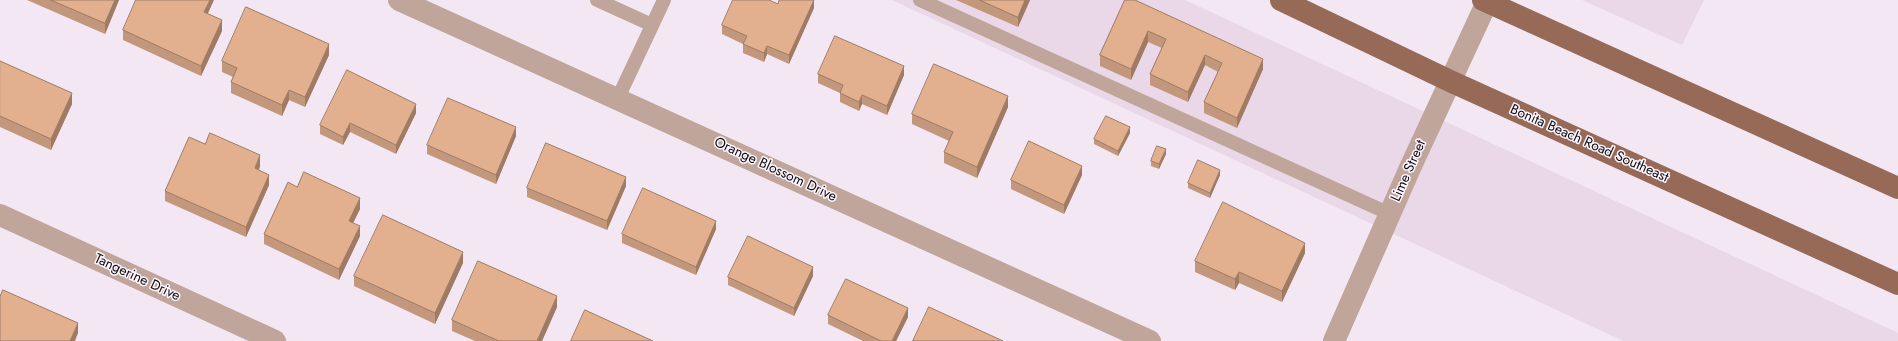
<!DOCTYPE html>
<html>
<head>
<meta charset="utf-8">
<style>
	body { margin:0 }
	canvas { display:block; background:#f3e7f4 }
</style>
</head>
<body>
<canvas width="1898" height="341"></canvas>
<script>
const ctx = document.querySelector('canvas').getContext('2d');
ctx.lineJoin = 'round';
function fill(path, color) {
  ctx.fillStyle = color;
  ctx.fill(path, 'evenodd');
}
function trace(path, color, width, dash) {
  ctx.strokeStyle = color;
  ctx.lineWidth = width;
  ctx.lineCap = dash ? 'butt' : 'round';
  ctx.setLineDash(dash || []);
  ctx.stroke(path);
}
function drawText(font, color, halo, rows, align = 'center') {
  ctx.font = font + ' Jost,sans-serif';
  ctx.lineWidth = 3;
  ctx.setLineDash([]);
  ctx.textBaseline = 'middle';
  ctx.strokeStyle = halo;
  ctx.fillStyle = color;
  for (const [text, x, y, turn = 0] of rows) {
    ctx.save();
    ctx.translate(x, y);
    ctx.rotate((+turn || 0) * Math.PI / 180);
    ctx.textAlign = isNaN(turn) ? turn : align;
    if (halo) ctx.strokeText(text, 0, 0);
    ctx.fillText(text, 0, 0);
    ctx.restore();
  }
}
fill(new Path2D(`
	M892 0H1185L1898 333V341H1623Z
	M1582 0H1704L1682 45Z`), '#ead7e7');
trace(new Path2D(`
	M597 0 652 25
	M920 0 1390 214
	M618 98 664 0`), '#bfa59a', 14);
trace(new Path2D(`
	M399 0 1150 341
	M0 215 275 341
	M1334 341 1410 168 1487 2`), '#bfa59a', 22);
trace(new Path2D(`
	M1281 0 1450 81 1898 284
	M1483 0 1898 188`), '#966a57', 22);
fill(new Path2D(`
	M27 0H119L105 34Z
	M814 0V8L789 64 767 54 764 62 743 53V44L722 34V25L778 4Z
	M956 0H1030L1018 27Z
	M1125 0 1263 69 1237 128 1204 113V102L1218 72 1205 65 1188 102 1150 85V74L1162 48 1148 42 1131 80 1100 66V55Z
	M208 14 222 31 201 76 123 40V30Z
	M329 55 305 107 289 100 282 116 231 93V82L233 77 222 72V61Z
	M0 61 72 104 51 150 0 127Z
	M818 74 904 75 887 115 862 104 859 111 840 102V93L818 83Z
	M1008 107 977 178 944 163V152L949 141 912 124V114Z
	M416 113 396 154 350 132 343 145 320 134V125Z
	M1130 133 1118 156 1094 144V139Z
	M516 136 496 184 427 154V145Z
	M205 144 260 166 259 170 269 185 246 237 165 201V191Z
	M1166 154 1159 169 1151 166V161Z
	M1082 175 1064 214 1011 189V180Z
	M1220 175 1210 198 1188 188V183Z
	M626 186 607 230 527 197V188Z
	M297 187 360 209 353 223 360 236 339 280 264 244V234Z
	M716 229 696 275 622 243V234Z
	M1305 253 1282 302 1239 283 1235 290 1195 272V261Z
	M463 263 435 324 354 286V276Z
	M813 276 794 316 728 285V277Z
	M557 307 542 341H475L452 331V320Z
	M828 315 908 317 896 341H863L828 324Z`), '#c3977b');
fill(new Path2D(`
	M115 0H119L105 34V23Z
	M210 0H214L204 22V12Z
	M814 0V8L789 64V55Z
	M1025 0H1030L1018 27V17Z
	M222 20V31L201 76V66Z
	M1148 31V42L1131 80V69Z
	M329 44V55L305 107V97Z
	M767 46V54L764 62V53Z
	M1205 55V65L1188 102V92Z
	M1263 59V69L1237 128V118Z
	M904 66V75L887 115V106Z
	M289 90V100L282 116V105Z
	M72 93V104L51 150V139Z
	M862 95V104L859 111V102Z
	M1008 96V107L977 178V167Z
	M416 104V113L396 154V145Z
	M350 123V132L343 145V137Z
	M516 127V136L496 184V175Z
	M1130 127V133L1118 156V151Z
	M1166 149V154L1159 169V164Z
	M260 155V166L255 179V168Z
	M1082 166V175L1064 214V205Z
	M1220 170V175L1210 198V193Z
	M269 175V185L246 237V227Z
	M626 177V186L607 230V221Z
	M360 198V209L349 231V221Z
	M716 221V229L696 275V267Z
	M360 226V236L339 280V269Z
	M1305 243V253L1282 302V291Z
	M463 252V263L435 324V313Z
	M813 267V276L794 316V308Z
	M1239 272V283L1235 290V279Z
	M557 296V307L542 341H537Z
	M908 308V317L896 341H892Z
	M78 323V333L75 341H70Z`), '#9f7b64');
const building = new Path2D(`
	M51 0H115L105 23Z
	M136 0H210L204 12 222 20 201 66 123 30Z
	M733 0H769L778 4 779 0H814L789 55 767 46 764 53 743 44 747 36 722 25Z
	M980 0H1025L1018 17Z
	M1125 0H1135L1263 59 1237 118 1204 102 1222 63 1205 55 1188 92 1150 74 1166 39 1148 31 1131 69 1100 55Z
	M246 7 329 44 305 97 289 90 282 105 231 82 237 68 222 61Z
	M835 36 904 66 887 106 862 95 859 102 840 93 843 85 818 74Z
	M0 61 72 93 51 139 0 116Z
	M934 64 1008 96 977 167 944 152 953 132 912 114Z
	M347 70 416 104 396 145 350 123 343 137 320 125Z
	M448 98 516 127 496 175 427 145Z
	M1106 116 1130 127 1118 151 1094 139Z
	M210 133 260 155 255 168 269 175 246 227 165 191 189 137 205 144Z
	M1029 141 1082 166 1064 205 1011 180Z
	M546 143 626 177 607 221 527 188Z
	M1157 146 1166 149 1159 164 1151 161Z
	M1198 160 1220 170 1210 193 1188 183Z
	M304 172 360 198 349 221 360 226 339 269 264 234 288 182 297 187Z
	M643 188 716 221 696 267 622 234Z
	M1223 202 1305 243 1282 291 1239 272 1235 279 1195 261Z
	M383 215 463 252 435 313 354 276Z
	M748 236 813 267 794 308 728 277Z
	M478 261 557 296 537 341H499L452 320Z
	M846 279 908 308 892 341H881L828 315Z
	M3 290 78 323 70 341H0V297Z
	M929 307 1003 341H913Z
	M585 310 653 341H571Z`);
fill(building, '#e3b08f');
trace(building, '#9f7b64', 1);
drawText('14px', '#0e0a0e', '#fdf6fe', [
	["Bonita Beach Road Southeast",1589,144,24],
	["Orange Blossom Drive",775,170,25],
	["Lime Street",1409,171,-66],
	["Tangerine Drive",137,278,25]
]);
</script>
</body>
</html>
